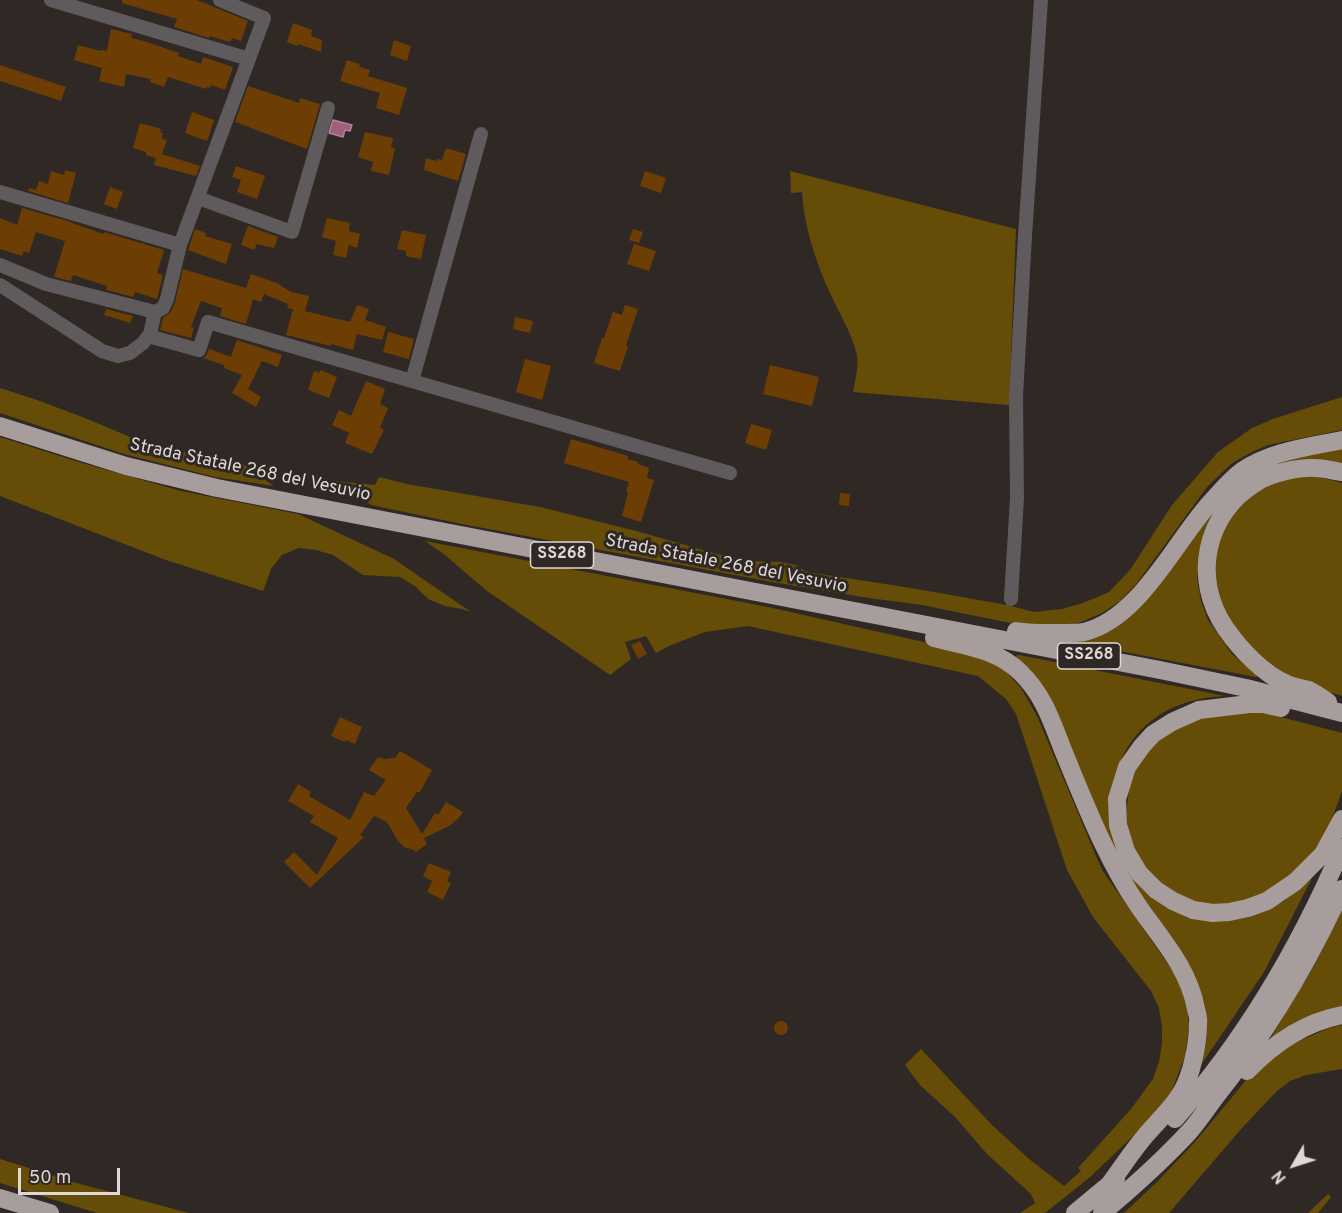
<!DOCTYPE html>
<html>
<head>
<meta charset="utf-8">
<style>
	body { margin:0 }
	#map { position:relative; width:1342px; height:1213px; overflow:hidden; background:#302825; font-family:Overpass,sans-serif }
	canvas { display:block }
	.north { position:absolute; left:1264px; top:1135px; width:60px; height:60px; -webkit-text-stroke:4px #302825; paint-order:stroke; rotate:231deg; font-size:16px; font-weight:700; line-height:24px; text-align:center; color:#ded9d7 }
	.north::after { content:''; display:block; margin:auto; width:21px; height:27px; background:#ded9d7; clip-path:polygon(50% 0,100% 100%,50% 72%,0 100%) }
	.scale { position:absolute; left:18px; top:1168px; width:102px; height:27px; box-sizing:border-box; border:3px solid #ded9d7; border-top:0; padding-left:8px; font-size:18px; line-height:21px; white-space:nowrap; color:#ded9d7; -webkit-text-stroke:4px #302825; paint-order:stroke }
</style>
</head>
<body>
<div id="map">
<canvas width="1342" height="1213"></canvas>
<div class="north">N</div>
<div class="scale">50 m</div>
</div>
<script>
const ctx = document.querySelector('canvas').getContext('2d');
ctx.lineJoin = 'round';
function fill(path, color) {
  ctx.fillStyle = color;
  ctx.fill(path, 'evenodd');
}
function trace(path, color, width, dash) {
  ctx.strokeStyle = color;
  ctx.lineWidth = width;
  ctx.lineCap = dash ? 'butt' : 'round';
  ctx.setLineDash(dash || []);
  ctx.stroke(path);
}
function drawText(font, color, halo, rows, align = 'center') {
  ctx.font = font + ' Overpass,sans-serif';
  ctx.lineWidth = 6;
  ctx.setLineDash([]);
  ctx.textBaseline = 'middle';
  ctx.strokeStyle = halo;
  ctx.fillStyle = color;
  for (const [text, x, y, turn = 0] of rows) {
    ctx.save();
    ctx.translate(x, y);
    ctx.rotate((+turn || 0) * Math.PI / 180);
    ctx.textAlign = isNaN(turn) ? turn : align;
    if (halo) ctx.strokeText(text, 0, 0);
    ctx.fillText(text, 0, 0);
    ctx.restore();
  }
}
fill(new Path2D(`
	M790 171 1016 229 1009 405 853 392C855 380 859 366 857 355 852 333 838 311 829 291 815 260 804 225 802 192L791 193Z
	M0 388 37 400 85 418 149 445 190 453 237 460 274 486 215 477 124 454 0 413Z
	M1342 397V430L1268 445 1252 452 1232 463 1207 487 1137 583 1120 601 1104 612 1084 621 1071 625 1015 624 922 605 869 598 772 582 462 524 371 505 336 481 375 485 379 477 407 484 540 507 636 531 717 554 753 561 780 562 796 565 807 572 911 588 1007 605 1034 612 1062 609 1083 603 1109 592 1130 570 1172 505 1218 452 1252 428 1273 419Z
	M0 437 82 463 181 491 298 514 394 559 471 612 462 609 445 606 428 599 415 586 400 577 363 575 333 555 316 550 299 548 282 555 271 569 263 591 166 560 0 496Z
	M1342 445V466C1311 460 1296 458 1265 467L1200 554 1197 578 1201 601 1208 620 1232 654 1257 675 1256 677 1072 642 1089 636 1199 523 1262 465Z
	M1307 476 1320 477 1342 483V696L1303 684 1281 672 1255 654 1229 622 1216 591 1215 548 1226 521 1255 492 1280 480Z
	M425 541 768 607 964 651 1002 667 1021 688 1037 716 1102 870 1175 974 1187 1000 1189 1027 1185 1056 1172 1090 1150 1120 1089 1178 1045 1213H1020L1035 1203 1031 1194 987 1154 955 1117 920 1085 905 1065 921 1049 992 1125 1029 1159 1064 1186 1081 1171 1078 1168 1131 1109 1153 1079 1159 1062 1162 1044V1026L1159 1008 1151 991 1093 917 1067 870 1016 714 1006 699 978 676 748 626 705 632 671 645 656 653 646 636 625 642 631 659 610 675 487 591 445 555Z
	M1019 655 1225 696C1157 699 1114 740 1110 808L1158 899 1187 918 1219 922 1250 917 1283 902 1312 878 1264 972 1201 1065 1200 991 1196 978 1183 954 1122 869 1028 669 1015 656Z
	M1254 710 1342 733V791L1327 832 1312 854 1290 876 1268 893 1229 905 1201 903 1188 900 1164 886 1145 867 1137 855 1128 829 1126 815 1129 788 1133 775 1139 762 1156 741 1191 720Z
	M1342 910V1006C1316 1012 1292 1024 1270 1039L1315 964Z
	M1342 1025V1069L1306 1075 1290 1081 1276 1092 1242 1128 1169 1213H1124L1156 1183 1195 1142 1247 1079 1292 1044 1329 1028Z
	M0 1159 73 1182 189 1213H97L0 1183Z
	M1328 1194 1331 1197 1318 1213H1308Z`), '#654d07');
const water = new Path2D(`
	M333 120 352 125 350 131 345 130 343 137 329 133Z`);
fill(water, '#9f5e7a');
trace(water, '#b28396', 1.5);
fill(new Path2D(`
	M122 0H197L248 21 241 41 232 38 230 42 210 36 209 38 174 27 177 19 122 3Z
	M293 23 312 30 311 36 322 40 321 52 298 44 297 46 287 42Z
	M111 29 132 34 131 38 144 41 179 53 178 56 201 64 203 57 233 67 225 90 211 85 210 88 207 87 206 89 168 77 164 87 150 82 151 79 126 74 124 87 99 81 102 68 74 60 78 45 101 51V50L107 51Z
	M394 40 411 46 407 61 390 55Z
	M347 60 360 64 359 67 370 70 368 76 407 88 399 115 376 108 380 93 340 81Z
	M0 65 66 87 61 101 0 81Z
	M248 86 299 103 300 98 320 104 307 149 235 122Z
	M192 112 214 120 207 141 185 133Z
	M140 123 161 129 160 132 163 133 162 139 167 140 162 154 200 166 196 176 154 165 156 158 146 155V152L133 148Z
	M365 132 393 138 391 148H395L389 175 371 171 373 162 358 157Z
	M446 148 466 154 458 181 424 170 426 158 436 161 437 159 442 160Z
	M236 166 265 176 257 199 237 192 241 180 232 177Z
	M65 170 76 173 68 203 28 191 29 188 36 190 39 181 48 184 51 171 64 175Z
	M645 171 666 178 661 193 640 186Z
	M110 187 123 192 117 209 104 204Z
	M22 208 64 220 103 234 104 232 164 250 157 273 163 275 157 299 135 292 133 297 111 291 106 290 107 286 73 275 71 281 54 277 65 241 36 232 29 253 24 251 22 256 0 249V218L17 225Z
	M327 218 350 223 349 231 360 234 357 248 349 245 346 258 333 255 336 241 322 237Z
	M248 226 278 237 274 248 257 244 254 250 241 245Z
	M195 229 206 233 205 236 232 244 226 264 188 250Z
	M633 229 643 232 639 243 629 240Z
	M402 230 426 235 421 259 406 256V251L397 249Z
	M634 244 656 251 649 271 627 264Z
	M183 269 246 288 251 274 277 283 291 292 309 296 305 311 350 322 357 305 369 309 365 320 386 327 382 340 357 334 353 350 331 344V346L286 335 293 309 287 308 288 304 264 294 261 302 253 299 246 324 220 316 222 308 201 301 191 327 194 328 191 338 160 330 163 318 171 312 175 302Z
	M625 305 638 309 626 345 628 346 620 371 594 363 602 338H604L613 312 622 315Z
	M106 309 133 316 130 323 104 315Z
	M515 317 533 321 530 333 513 329Z
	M388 332 414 339 409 359 383 352Z
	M237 340 282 355 278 367 262 361 248 389 261 397 256 407 232 393 242 375 224 368V365L203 358 206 356 209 349 231 357Z
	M525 359 551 366 542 400 516 392Z
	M770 365 819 377 812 406 763 394Z
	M321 370 337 377 329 398 308 390 314 371 319 373Z
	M366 381 385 389 380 404 388 408 380 428 384 430 372 454 345 443 349 433 332 425 339 410 351 416Z
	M751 424 772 430 766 450 745 443Z
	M571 439 628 456 627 459 638 462V464L649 468 647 478 654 480 641 522 622 516 628 492 626 491 629 482 564 463Z
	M840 493 850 494 849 506 839 505Z
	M640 641 647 654 638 659 631 645Z
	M340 717 362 727 355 744 346 740 345 742 331 736Z
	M400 751 432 770 420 792H417L406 808 422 834 435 813 438 815 446 802 463 812 458 819 449 826 424 838 427 844 416 852 414 850 404 847 398 841 387 822 374 816 360 835 364 837 310 888 284 862 294 852 317 875 338 838 310 822 314 816 288 801 298 784 311 792 309 796 350 820 364 792 374 796 386 780 369 770 378 757 384 759 395 758Z
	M429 863 451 872 447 881 451 883 443 900 427 892 432 881 423 876Z
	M774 1028a7 7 0 1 1 14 0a7 7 0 1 1-14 0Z`), '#6d3e03');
trace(new Path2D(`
	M51 0 249 59
	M0 192 180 245
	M198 198 292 232 328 108
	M0 265 46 284 155 312 163 308 167 299 180 245 264 18 220 0
	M0 285 102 351 118 356 130 353 143 343 150 334 155 312
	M148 336 199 350 208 322 412 381 481 134
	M412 381 730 473
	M1011 599 1017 498 1016 396 1025 236 1041 0`), '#5f5a5b', 14);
trace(new Path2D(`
	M0 426 126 466 217 488 1160 670 1246 688 1342 713
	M1016 631C1033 634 1049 633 1066 633 1072 633 1078 633 1084 632 1139 619 1174 543 1210 503 1220 492 1230 480 1242 471 1271 451 1309 447 1342 440
	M934 638C965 646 997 649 1021 673 1047 699 1053 727 1067 760 1088 811 1108 862 1139 907 1162 940 1189 969 1196 1009 1197 1013 1199 1018 1198 1023 1198 1043 1192 1075 1181 1093 1172 1108 1158 1121 1146 1135 1132 1151 1121 1169 1108 1186
	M1328 702C1322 698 1315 693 1309 690 1301 688 1294 687 1287 684 1263 674 1240 649 1226 629 1191 579 1205 513 1257 482 1271 473 1299 467 1315 468 1324 468 1333 471 1342 472
	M1281 708 1263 704H1249L1199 710 1172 722 1153 734 1142 746 1127 767 1117 799 1118 825 1126 851 1139 873 1156 890 1173 901 1193 910 1213 913 1229 912 1248 908 1267 901 1295 882 1323 854 1342 819
	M1247 1071C1272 1045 1305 1022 1342 1015
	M1175 1119C1246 1039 1300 946 1342 848
	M0 1198 50 1213
	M1075 1213 1116 1179
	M1102 1213C1132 1188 1162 1161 1189 1132 1198 1122 1206 1110 1214 1099 1265 1035 1308 964 1342 889`), '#a89d9d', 18);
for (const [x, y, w] of [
	[562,555,63],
	[1089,656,63]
]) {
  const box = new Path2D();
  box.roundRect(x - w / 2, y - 13, w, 26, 4.5);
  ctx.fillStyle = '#302825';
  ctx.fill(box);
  trace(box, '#ded9d7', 1.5);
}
drawText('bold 16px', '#ded9d7', null, [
	["SS268",562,555],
	["SS268",1089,656]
]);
drawText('18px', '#ded9d7', '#302825', [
	["Strada Statale 268 del Vesuvio",250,471,12],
	["Strada Statale 268 del Vesuvio",726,565,11]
]);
</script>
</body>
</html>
